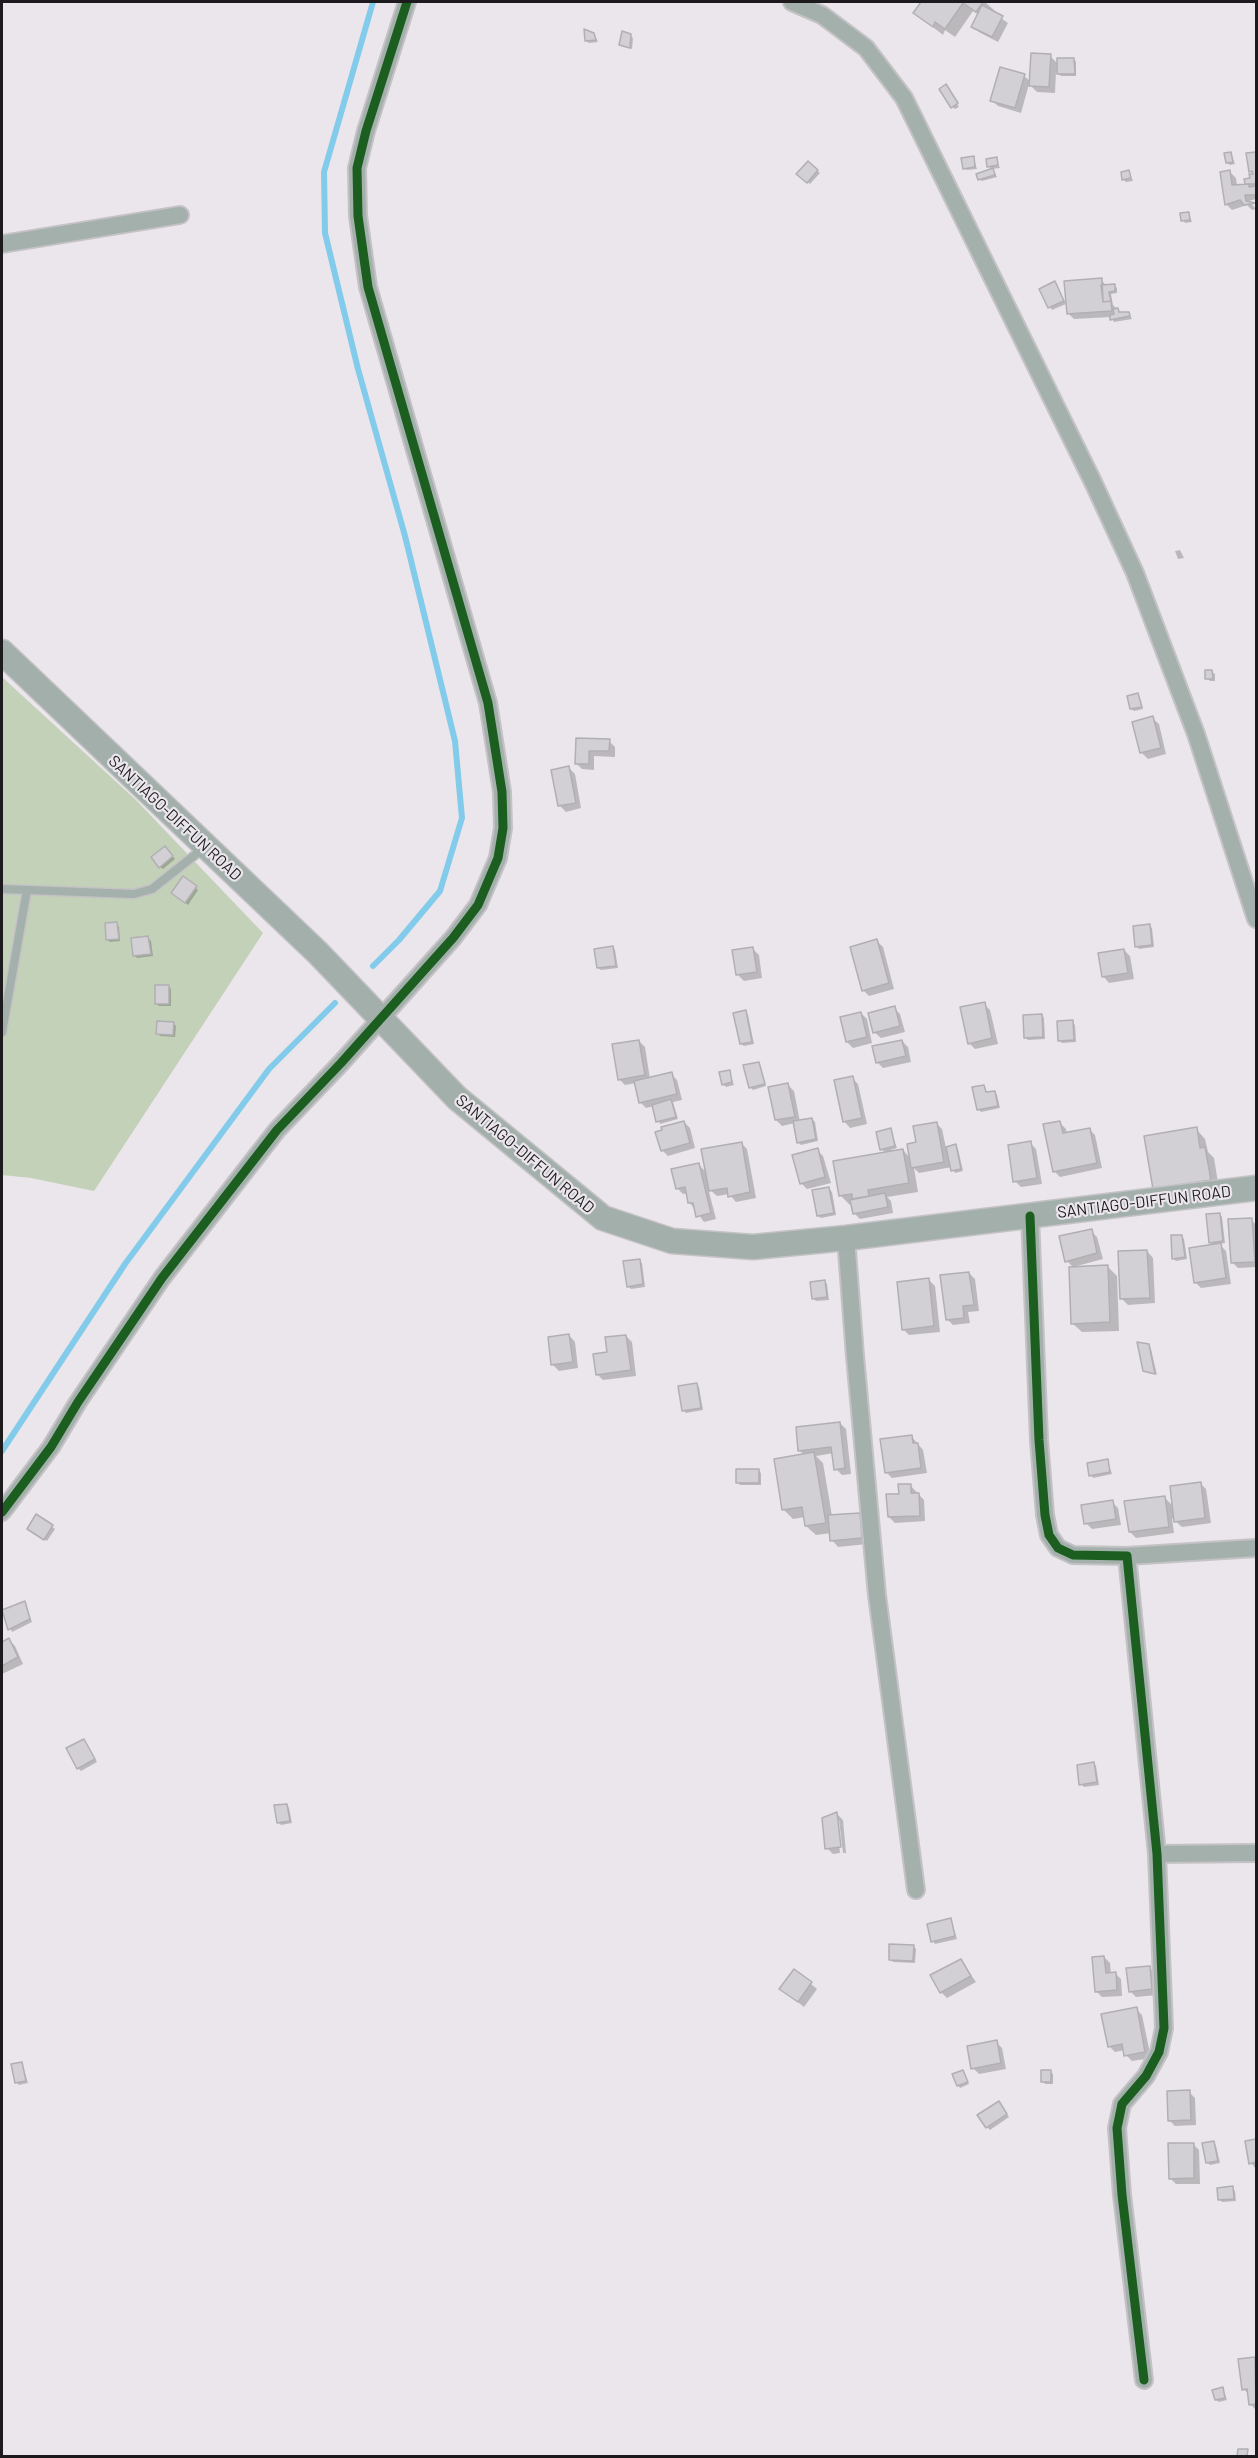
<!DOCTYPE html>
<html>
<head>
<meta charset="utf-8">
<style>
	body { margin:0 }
	#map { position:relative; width:1258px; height:2458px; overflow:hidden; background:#eae6eb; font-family:Barlow,sans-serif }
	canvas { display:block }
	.frame { position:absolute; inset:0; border:3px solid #1c1a1c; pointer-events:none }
</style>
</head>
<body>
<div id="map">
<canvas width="1258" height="2458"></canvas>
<div class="frame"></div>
</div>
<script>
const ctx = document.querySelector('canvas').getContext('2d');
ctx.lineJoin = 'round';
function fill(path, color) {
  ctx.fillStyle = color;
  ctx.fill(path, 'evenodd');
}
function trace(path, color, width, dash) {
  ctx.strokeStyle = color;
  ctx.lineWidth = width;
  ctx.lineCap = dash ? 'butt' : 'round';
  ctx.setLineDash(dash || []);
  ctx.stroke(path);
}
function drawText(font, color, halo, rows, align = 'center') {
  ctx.font = font + ' Barlow,sans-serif';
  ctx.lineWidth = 4.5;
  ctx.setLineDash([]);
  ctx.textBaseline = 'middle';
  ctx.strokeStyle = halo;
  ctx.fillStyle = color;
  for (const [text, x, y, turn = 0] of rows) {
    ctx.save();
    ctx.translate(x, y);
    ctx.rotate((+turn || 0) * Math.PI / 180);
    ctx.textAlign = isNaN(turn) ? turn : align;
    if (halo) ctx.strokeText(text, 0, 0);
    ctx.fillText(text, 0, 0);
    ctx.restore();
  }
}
fill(new Path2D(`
	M2 677 136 800 263 933 94 1191 31 1178 2 1175Z`), '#c3d1b8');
fill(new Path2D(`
	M923 2H985L994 10 992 12 1008 23 998 42 979 32 973 26 979 15 973 11 955 37 945 30 943 35 915 13Z
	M594 34 598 42 589 43 586 41Z
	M630 35 633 38 632 49 620 45Z
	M1050 56 1058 64 1074 59 1076 62V76H1061L1056 71 1055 93 1037 92 1029 84 1021 113 998 106 992 100 1024 76 1031 82Z
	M949 89 959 107 955 109 952 107Z
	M1231 153 1235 164 1230 165 1227 163Z
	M1256 153V199L1249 201 1256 209 1252 210 1247 205 1232 210 1226 204 1230 172 1236 178 1237 186H1247L1246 180H1252L1254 175 1250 171 1248 155Z
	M973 157 977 169 967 170 964 168Z
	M996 159 1000 168 991 169 995 173 997 177 982 181 979 179 992 170 988 166Z
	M808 163 820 173 810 184 799 174Z
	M1129 172 1133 181 1126 182 1123 179Z
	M1189 214 1192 222 1185 223 1183 220Z
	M1101 280 1107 286 1114 285 1117 288V293L1111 294 1113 305 1120 312 1129 313 1132 319 1114 322 1111 317 1074 319 1068 313Z
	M1057 286 1066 304 1052 310 1041 290Z
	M1180 550 1184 558 1178 559 1175 551Z
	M1212 672 1215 674V681H1210L1207 678Z
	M1138 695 1143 709 1134 711 1131 709Z
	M1152 718 1159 724 1166 754 1148 759 1142 753Z
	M577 740 609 741 615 747V757L594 756V770L582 769 576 763Z
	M569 768 575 774 581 808 566 812 559 805Z
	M165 848 175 859 163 869 160 867Z
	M196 888 198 890 188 905 176 896Z
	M117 924 119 927 120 941 110 942 107 939Z
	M1149 925 1152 928 1154 947 1139 949 1137 946Z
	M148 938 151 941 153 956 137 958 134 955Z
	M877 941 883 947 894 989 869 996 863 990Z
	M613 947 615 950 618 968 601 970 598 968Z
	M753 949 759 955 762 978 744 981 738 975Z
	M1124 950 1130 956 1134 979 1109 983 1103 976Z
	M168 986 171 989V1006H159L156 1004Z
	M984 1004 990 1010 998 1044 975 1049 969 1043Z
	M894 1008 900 1014 905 1032 881 1038 874 1032Z
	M745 1012 748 1015 754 1044 744 1046 741 1044Z
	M861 1013 867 1019 872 1043 853 1048 847 1042Z
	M1042 1015 1044 1018 1045 1039 1028 1040 1025 1037Z
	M1072 1022 1075 1025 1076 1042 1062 1043 1059 1040Z
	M173 1023 176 1026 175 1037 160 1036 158 1033Z
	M639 1041 645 1047 650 1079 671 1074 677 1080 682 1100 673 1102 678 1119 660 1124 654 1106 646 1108 640 1102 636 1083 625 1085 619 1079Z
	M902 1041 908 1047 911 1062 883 1068 877 1062Z
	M759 1063 766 1086 753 1090 750 1087Z
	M729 1071 734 1085 726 1087 723 1084Z
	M852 1078 858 1084 867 1124 850 1128 844 1121Z
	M788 1085 794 1091 800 1122 812 1119 815 1122 818 1141 801 1145 798 1142 795 1123 782 1126 776 1120Z
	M984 1086 987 1094 994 1092 997 1095 1000 1108 981 1112 979 1110 974 1088Z
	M684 1122 690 1128 695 1148 668 1156 662 1150Z
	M936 1123 942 1129 946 1148 956 1146 958 1149 963 1171 955 1173 952 1167 919 1173 914 1168 918 1192 887 1197 891 1201 893 1213 860 1219 854 1213 852 1204 850 1205 840 1195 886 1153 881 1149 890 1129 897 1148 891 1150V1152L903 1150 911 1159 918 1143Z
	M1060 1123 1066 1129 1067 1134 1089 1129 1095 1135 1102 1168 1060 1177 1054 1171Z
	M1196 1129 1205 1139 1208 1152 1214 1158 1219 1189H1154Z
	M741 1143 747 1149 756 1198 736 1202 729 1194 717 1196 708 1188 716 1219 704 1222 690 1203 688 1193 683 1194 677 1188 698 1164 708 1174Z
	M1030 1143 1036 1149 1042 1184 1021 1187 1015 1181Z
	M817 1150 823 1156 831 1183 807 1189 801 1183Z
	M829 1189 832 1192 836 1215 821 1218 818 1216Z
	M1220 1214 1222 1217 1225 1243 1219 1244 1226 1251 1231 1284 1201 1288 1195 1282 1214 1246 1210 1242Z
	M1251 1219 1256 1225V1267L1238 1268 1232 1262Z
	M1091 1231 1097 1237 1103 1259 1073 1267 1067 1261Z
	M1181 1236 1184 1239 1187 1259 1176 1261 1173 1258Z
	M1147 1251 1153 1258 1155 1303 1128 1305 1122 1299Z
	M639 1261 642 1263 645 1287 631 1289 628 1286Z
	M1108 1267 1117 1276 1119 1331 1082 1332 1072 1323Z
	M969 1273 975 1279 979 1311 968 1312 970 1323 953 1325 947 1319Z
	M929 1280 935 1286 940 1332 909 1335 903 1329Z
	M825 1281 827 1284 829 1300 816 1301 814 1299Z
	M569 1335 575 1342 578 1368 559 1371 553 1365Z
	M626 1336 632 1342 636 1376 603 1380 597 1374 609 1354Z
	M1149 1346 1151 1349 1157 1375 1144 1370Z
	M697 1385 699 1387 703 1410 686 1413 683 1410Z
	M840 1423 846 1429 851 1474 842 1475 836 1469 834 1453 816 1456 823 1463 832 1516 859 1514 865 1520 867 1544 838 1547 832 1540 831 1533 816 1535 806 1526 805 1517 793 1519 783 1509 804 1455 800 1451Z
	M911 1436 923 1450 927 1473 892 1478 886 1472Z
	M1107 1460 1112 1474 1093 1478 1091 1475Z
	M758 1470 761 1473V1485H740L738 1482Z
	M1200 1483 1206 1489 1211 1523 1182 1527 1172 1518 1174 1533 1136 1538 1130 1532 1164 1497 1174 1507Z
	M910 1485 924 1500 925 1521 895 1523 889 1517 901 1495Z
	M1112 1502 1118 1508 1121 1525 1092 1529 1086 1523Z
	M37 1516 55 1529 47 1541 31 1531Z
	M25 1602 32 1622 12 1632 4 1611Z
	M9 1640 15 1646 23 1664 2 1674V1644Z
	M84 1740 97 1762 81 1771 78 1768Z
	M1094 1764 1096 1766 1099 1785 1084 1787 1081 1784Z
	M287 1805 289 1808 292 1823 281 1825 278 1822Z
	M837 1814 843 1820 846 1853H843L839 1820H836L840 1853 833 1854 827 1848Z
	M951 1920 957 1939 935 1944 933 1941Z
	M913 1946 916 1949 915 1963 893 1962 890 1959Z
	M1104 1957 1110 1963 1111 1974 1115 1973 1121 1979 1122 1996 1102 1997 1096 1991Z
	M961 1961 976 1982 947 1998 941 1992Z
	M1149 1967 1155 1973 1157 1995 1136 1997 1130 1991Z
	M795 1971 817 1989 804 2007 781 1989Z
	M1136 2009 1142 2015 1151 2058 1132 2061 1126 2055 1125 2050 1115 2052 1109 2046Z
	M996 2042 1002 2048 1006 2069 979 2074 973 2068Z
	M22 2063 28 2083 19 2085 16 2082Z
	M1050 2071 1053 2074V2084H1045L1043 2081Z
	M962 2072 969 2084 960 2088 958 2085Z
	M1189 2092 1195 2098 1196 2125 1175 2126 1169 2120Z
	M1001 2105 1009 2117 990 2130 987 2127Z
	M1256 2141V2169L1251 2163 1247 2142Z
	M1214 2143 1216 2146 1220 2163 1210 2165 1207 2162Z
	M1193 2144 1199 2150 1200 2184H1176L1170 2178Z
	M1232 2188 1235 2191 1236 2201 1222 2202 1220 2200Z
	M1254 2358 1256 2361V2410L1250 2404 1249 2395 1244 2389Z
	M1223 2389 1227 2400 1219 2402 1216 2400Z`), '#0003');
trace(new Path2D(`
	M373 2 324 172 325 233 358 369 405 536 455 741 462 818 440 891 399 940 373 966
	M2 1451 125 1264 269 1069 335 1003`), '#82cbea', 6);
const building = new Path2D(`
	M921 2H983L976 12 963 3 945 29 935 22 933 27 913 13Z
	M982 5 1003 16 992 37 971 27Z
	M584 29 594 33 596 40 585 41Z
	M622 31 631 34 630 48 619 45Z
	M1031 53 1051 54 1049 87 1029 86Z
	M1057 58H1074L1075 74H1057Z
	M1000 67 1025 74 1015 108 990 101Z
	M946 84 958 103 951 108 939 89Z
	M1231 152 1233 162 1226 163 1224 153Z
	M1256 152V184H1245L1244 179 1250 178 1249 174H1253L1252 171 1249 172 1246 153Z
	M974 156 975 167 963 169 961 158Z
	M997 157 998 165 987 167 986 159Z
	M808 161 818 170 807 183 796 174Z
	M993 168 995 175 978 180 976 174Z
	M1129 170 1131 178 1122 180 1121 172Z
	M1230 170 1232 185 1249 184V187L1256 186V195H1245L1246 201 1256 203 1244 205 1240 200 1225 205 1220 172Z
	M1189 212 1190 220 1181 221 1180 213Z
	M1102 278 1103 302 1111 301 1112 311 1067 314 1064 281Z
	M1055 281 1064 301 1048 308 1039 289Z
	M1115 284V291L1109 292 1111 301 1103 302 1101 285Z
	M1118 308 1119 312H1129L1130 316 1110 320V315L1114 314 1113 309Z
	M1205 670H1212L1213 679H1205Z
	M1138 693 1142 707 1130 709 1127 696Z
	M1153 716 1161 748 1140 753 1132 722Z
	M576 738 610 739 609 751H589V764H575Z
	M569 766 576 803 558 806 551 770Z
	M165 846 173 856 159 868 151 857Z
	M183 876 197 886 185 903 171 893Z
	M117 922 119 939 106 940 105 923Z
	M1150 924 1152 945 1135 947 1133 926Z
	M148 936 151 954 133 956 131 938Z
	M877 939 889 983 862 991 850 947Z
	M613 946 616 966 597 968 594 949Z
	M753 947 757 972 736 975 732 950Z
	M1124 949 1128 973 1102 977 1098 953Z
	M155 985H169V1004H155Z
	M985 1002 992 1038 968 1044 960 1007Z
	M895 1006 900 1026 873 1033 868 1013Z
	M746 1010 752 1042 740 1044 733 1013Z
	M861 1012 867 1037 846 1042 840 1017Z
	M1042 1014 1043 1037 1024 1038 1023 1015Z
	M1073 1020 1074 1040 1058 1041 1057 1021Z
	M157 1021 174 1022 173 1035 156 1034Z
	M639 1040 645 1075 618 1080 612 1044Z
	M902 1040 906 1056 876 1063 872 1046Z
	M759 1062 765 1084 749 1088 743 1065Z
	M730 1070 732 1082 722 1085 719 1072Z
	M672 1072 677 1094 639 1103 634 1081Z
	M853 1076 862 1118 843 1122 834 1080Z
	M788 1083 795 1117 775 1120 768 1087Z
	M984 1085 986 1092 995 1091 998 1106 977 1110 972 1087Z
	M671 1099 676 1117 656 1122 652 1105Z
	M812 1118 816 1139 797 1143 793 1121Z
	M684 1121 690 1143 661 1151 655 1132 662 1130 661 1127Z
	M1060 1121 1063 1133 1090 1128 1097 1163 1053 1172 1043 1124Z
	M937 1122 944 1162 911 1168 907 1144 916 1142 913 1126Z
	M1197 1127 1200 1148 1205 1147 1211 1180 1153 1189 1144 1136Z
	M891 1128 895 1146 880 1150 876 1132Z
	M1031 1141 1037 1178 1013 1182 1008 1145Z
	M742 1142 750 1192 728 1197 727 1188 709 1191 701 1149Z
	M956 1144 961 1169 951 1171 946 1147Z
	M818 1148 825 1177 800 1184 792 1155Z
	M903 1149 909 1183 868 1190 869 1196 852 1199V1194L839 1196 833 1161Z
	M699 1163 711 1213 696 1217 693 1203H688L685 1187 676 1189 671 1169Z
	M829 1187 834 1213 817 1216 812 1190Z
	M885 1193 888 1207 853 1214 850 1200Z
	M1220 1213 1223 1241 1209 1243 1206 1214Z
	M1252 1218 1255 1262 1231 1263 1228 1219Z
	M1092 1229 1097 1253 1065 1262 1059 1236Z
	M1171 1235H1182L1185 1257 1172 1259Z
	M1221 1243 1226 1278 1194 1283 1189 1248Z
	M1147 1250 1150 1298 1120 1299 1118 1251Z
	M640 1259 643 1284 627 1287 623 1261Z
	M1108 1265 1110 1322 1071 1324 1069 1267Z
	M969 1272 974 1305 963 1306 964 1318 946 1320 940 1275Z
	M929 1278 934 1326 902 1330 897 1282Z
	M825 1280 827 1297 812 1299 810 1282Z
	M569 1334 573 1362 551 1365 548 1337Z
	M626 1335 631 1370 596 1375 593 1354 607 1352 605 1337Z
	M1137 1342 1149 1344 1155 1374 1143 1371Z
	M697 1383 701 1408 682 1411 678 1386Z
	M840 1422 845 1468 834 1470 831 1447 798 1451 796 1427Z
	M912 1435 913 1443H918L921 1468 885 1473 880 1439Z
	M814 1452 826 1523 805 1526 802 1507 782 1510 774 1459Z
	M1108 1459 1110 1472 1089 1476 1087 1463Z
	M736 1469H759V1483H736Z
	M1201 1482 1205 1518 1174 1522 1170 1486Z
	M898 1484H911V1493H919L920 1516 888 1517 886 1494H899Z
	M1165 1496 1169 1527 1129 1532 1124 1501Z
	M1113 1500 1116 1519 1084 1524 1081 1505Z
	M860 1513 862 1538 830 1541 828 1515Z
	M36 1514 53 1525 44 1540 27 1529Z
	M25 1601 30 1619 8 1630 2 1610Z
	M9 1638 18 1657 2 1666V1642Z
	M84 1739 95 1759 77 1769 66 1748Z
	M1094 1762 1097 1782 1079 1785 1077 1765Z
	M287 1804 290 1821 277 1823 274 1805Z
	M837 1812 841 1847 825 1849 822 1818Z
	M951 1918 955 1936 931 1942 927 1924Z
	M889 1944 914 1945 913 1961 889 1960Z
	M1104 1956 1106 1973 1116 1972 1117 1990 1095 1992 1092 1957Z
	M961 1959 971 1976 940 1993 930 1975Z
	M1150 1966 1152 1989 1129 1992 1126 1968Z
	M794 1969 812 1982 798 2002 779 1989Z
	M1137 2007 1145 2052 1124 2056 1122 2044 1108 2047 1101 2014Z
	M997 2040 1001 2063 971 2069 967 2046Z
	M22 2062 26 2081 15 2083 11 2064Z
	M963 2070 968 2082 957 2086 952 2074Z
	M1041 2070H1051V2082H1041Z
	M1190 2090 1191 2120 1168 2121 1167 2091Z
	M999 2101 1007 2114 986 2128 977 2115Z
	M1256 2139V2162L1249 2164 1245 2141Z
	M1214 2141 1218 2161 1206 2163 1202 2143Z
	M1168 2143H1194V2178L1169 2179Z
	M1233 2186 1234 2199 1218 2200 1217 2188Z
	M1255 2357 1256 2404 1249 2405 1247 2389 1242 2390 1238 2359Z
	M1223 2387 1225 2398 1215 2400 1212 2390Z
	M1238 2449H1248L1247 2456H1237Z`);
fill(building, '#d2d0d4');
trace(building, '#b1afb3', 1.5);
const lane = new Path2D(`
	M2 889 134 894 152 889 205 847
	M2 1032 27 890`);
const street = new Path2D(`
	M792 2 822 15 866 48 904 98 1093 482 1135 573 1196 734 1256 919
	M2 244 180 215
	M1030 1216 1039 1440 1045 1515 1049 1535 1058 1548 1073 1555 1127 1556 1157 1854 1164 2028 1159 2052 1146 2076 1122 2104 1117 2128 1122 2195 1144 2380
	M846 1238 855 1356 877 1595 916 1890
	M2 1512 51 1447 78 1402 162 1278 277 1130 341 1063 453 938 478 905 498 858 503 828 502 792 488 703 368 287 358 216 357 168 366 131 407 2
	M1127 1556 1256 1548
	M1157 1854 1256 1853`);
const secondary = new Path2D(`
	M2 652 318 953 457 1098 603 1218 672 1241 753 1247 846 1238 1256 1188`);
trace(lane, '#c4c2c5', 11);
trace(street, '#c4c2c5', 20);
trace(secondary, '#c4c2c5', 27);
trace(lane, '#a4b0ab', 8);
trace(street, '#a4b0ab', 16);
trace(secondary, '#a3afaa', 24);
trace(new Path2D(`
	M1030 1216 1039 1440 1045 1515 1049 1535 1058 1548 1073 1555 1127 1556 1157 1854 1164 2028 1159 2052 1146 2076 1122 2104 1117 2128 1122 2195 1144 2380
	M2 1512 51 1447 78 1402 162 1278 277 1130 341 1063 453 938 478 905 498 858 503 828 502 792 488 703 368 287 358 216 357 168 366 131 407 2`), '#1b5e20', 9);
drawText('16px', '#1c1a1c', '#ebe5ec', [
	["SANTIAGO-DIFFUN ROAD",175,818,43],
	["SANTIAGO-DIFFUN ROAD",525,1154,40],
	["SANTIAGO-DIFFUN ROAD",1144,1202,-7]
]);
</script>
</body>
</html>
